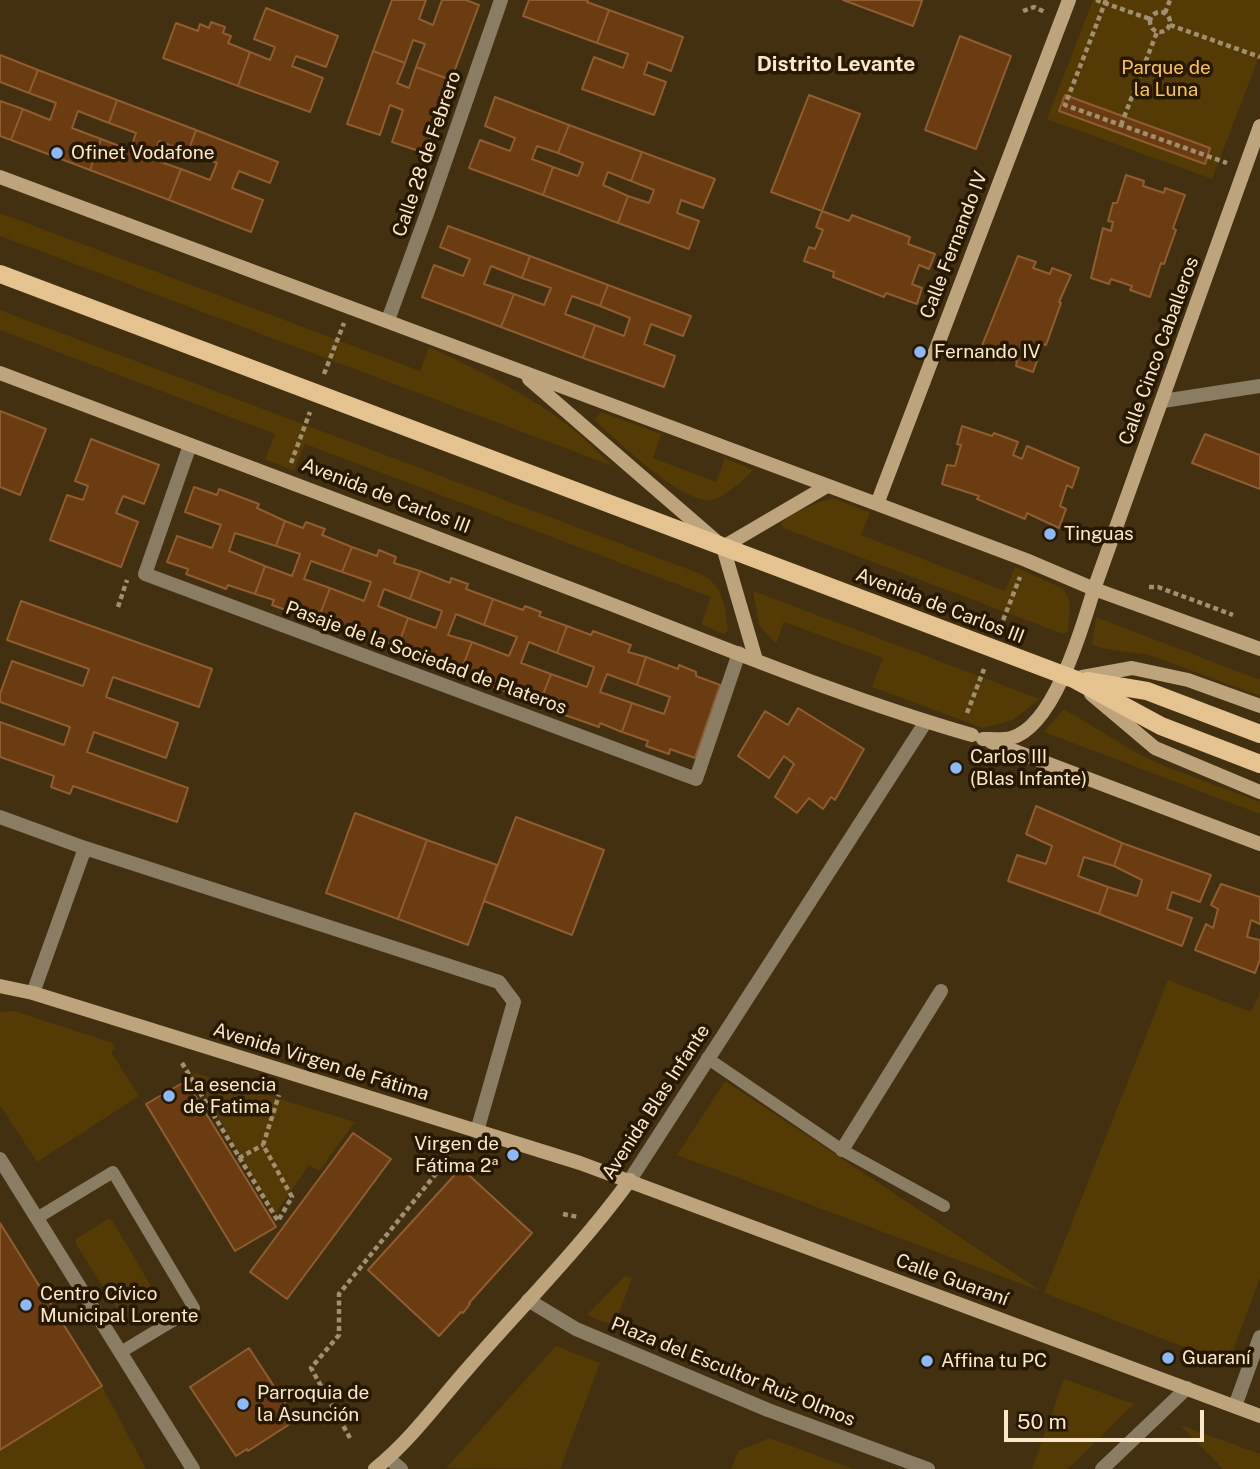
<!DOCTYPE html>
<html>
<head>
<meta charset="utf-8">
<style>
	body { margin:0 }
	#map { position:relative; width:1260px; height:1469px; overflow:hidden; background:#423010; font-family:"Public Sans",sans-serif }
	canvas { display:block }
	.scale { position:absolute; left:1004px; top:1410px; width:200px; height:32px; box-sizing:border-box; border:4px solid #fbe8ca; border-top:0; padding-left:9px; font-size:21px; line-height:24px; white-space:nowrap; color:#fbe8ca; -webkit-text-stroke:5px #261801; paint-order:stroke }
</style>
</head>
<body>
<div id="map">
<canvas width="1260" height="1469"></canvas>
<div class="scale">50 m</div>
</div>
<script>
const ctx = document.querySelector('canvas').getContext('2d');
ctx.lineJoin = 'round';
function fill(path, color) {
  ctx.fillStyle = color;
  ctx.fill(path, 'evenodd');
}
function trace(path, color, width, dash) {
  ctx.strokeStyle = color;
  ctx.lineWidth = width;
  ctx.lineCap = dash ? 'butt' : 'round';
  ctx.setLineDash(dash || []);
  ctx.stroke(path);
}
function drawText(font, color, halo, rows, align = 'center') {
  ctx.font = font + ' "Public Sans",sans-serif';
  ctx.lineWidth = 7;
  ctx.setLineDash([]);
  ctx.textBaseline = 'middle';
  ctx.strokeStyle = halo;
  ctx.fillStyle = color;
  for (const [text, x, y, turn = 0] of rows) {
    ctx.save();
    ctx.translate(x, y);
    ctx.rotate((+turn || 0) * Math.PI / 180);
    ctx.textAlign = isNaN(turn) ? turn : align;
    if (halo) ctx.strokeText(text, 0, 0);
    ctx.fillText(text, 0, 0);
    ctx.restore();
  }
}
fill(new Path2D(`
	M1093 0H1260V54L1212 179 1047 119Z
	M0 213 420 371 429 347C479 370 530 395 574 430 587 441 600 454 613 466L0 236Z
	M0 310 701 574C724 585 725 607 728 631L724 634 701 624 711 597 305 444 294 471 265 459 275 434 0 330Z
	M601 412 661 434 653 458 716 482 725 458 753 470C743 480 723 500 709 500 680 501 619 443 598 423L595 419Z
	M833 498 870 513 861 535 1005 591 1015 567 1062 588C1073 600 1069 616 1068 631L1063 634 783 528 781 523C796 510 814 504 833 498Z
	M753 591 1040 699 1013 720 983 728 872 687 883 658 784 622 776 644 759 625Z
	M1096 617 1260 680V696L1149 655C1130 651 1111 652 1092 645Z
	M1064 709 1135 752 1164 766 1260 802V814L1044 732Z
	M1168 980 1251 1012 1260 991V1278L1228 1364 1044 1293Z
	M14 1011 113 1043 115 1048 111 1052 139 1096 37 1162 0 1105V1012Z
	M192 1072 355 1122 319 1171 309 1165 275 1214Z
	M725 1081 1041 1291 677 1155Z
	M108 1219 112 1220 151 1286 150 1291 120 1309 116 1307 76 1244V1239Z
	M625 1276 632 1278 614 1326 587 1315Z
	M556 1346 600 1363 560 1469 446 1468Z
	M1064 1379 1134 1404 1068 1469H1032Z
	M102 1386 146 1469H0V1450Z
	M1180 1425 1260 1454V1469H1223Z
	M769 1438 854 1469H731L738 1451Z`), '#543a05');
const building = new Path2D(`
	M392 0H426L419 19 433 25 442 0H466L479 5 451 80 416 67 425 44 413 40 405 63 373 51Z
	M529 0H588L587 2 609 10 597 43 523 16Z
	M843 0H919L922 1 913 26Z
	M266 8 338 36 326 67 296 56 292 66 323 78 310 112 238 86 250 52 270 60 275 47 254 39Z
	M609 10 683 37 671 71 648 62 644 74 666 82 654 115 582 89 594 57 623 68 628 54 597 43Z
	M211 22 225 27 223 33 231 36 228 43 250 52 238 86 163 58 176 23 198 31 200 24 209 28Z
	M960 36 1011 56 976 149 925 130Z
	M373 51 405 63 397 83 409 88 416 67 451 80 425 153 392 142 403 110 390 105 380 135 347 124Z
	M0 55 38 70 29 93 0 82Z
	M38 70 117 100 109 123 78 111 72 128 101 139 90 170 11 140 23 109 50 120 56 103 29 93Z
	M809 95 860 114 822 211 771 192Z
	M1065 95 1210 148 1205 164 1059 111Z
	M495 97 569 125 558 153 537 146 532 159 553 167 543 195 469 168 480 140 510 151 515 138 485 126Z
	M117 100 196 130 188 152 159 141 152 159 181 169 169 200 90 170 101 139 130 150 136 133 109 123Z
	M0 101 23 109 11 140 0 136Z
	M569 125 642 152 631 181 608 172 603 185 628 196 618 223 543 195 553 167 578 176 583 163 558 153Z
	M196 130 278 162 270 183 239 171 232 188 263 200 251 232 169 200 181 169 210 180 217 163 188 152Z
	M642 152 715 179 703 208 681 200 677 213 699 221 689 249 618 223 628 196 649 203 654 190 631 181Z
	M1126 175 1144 181 1143 186 1164 193 1165 188 1185 195 1173 228 1176 230 1164 264 1161 263 1150 297 1130 290 1132 286 1111 279 1109 284 1091 278 1103 228 1111 231 1113 222 1108 221 1113 203H1117Z
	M822 211 849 221 852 215 910 237 908 244 935 254 929 269 919 265 912 284 922 288 917 304 886 293 884 297 833 277 834 272 804 261 809 247 815 249 823 230 816 227Z
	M448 226 530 256 522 278 491 266 484 284 514 294 501 327 422 297 434 265 463 276 470 259 440 247Z
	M530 256 608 285 600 306 572 296 565 314 595 325 583 358 501 327 514 294 544 305 551 288 522 278Z
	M1018 256 1036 262 1033 268 1050 274 1052 268 1071 275 1059 302 1061 303 1046 345 1043 344 1033 372 1016 366 1017 361 999 353 998 360 979 353Z
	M608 285 691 316 683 336 651 324 644 344 675 356 664 387 583 358 595 325 624 336 630 318 600 306Z
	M0 411 46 429 20 495 0 487Z
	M962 426 992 436 994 433 1018 442 1013 455 1022 459 1027 446 1079 468 1072 488 1067 485 1060 506 1066 509 1059 528 1027 513 1025 519 977 499 979 496 942 484 947 465 955 466 961 445 957 444Z
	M1205 434 1260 455V489L1192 463Z
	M91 439 159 465 144 504 123 496 116 513 138 522 121 567 50 540 67 495 83 500 88 486 75 481Z
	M194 487 217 495 219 489 259 504 257 508 285 521 276 546 235 533 229 551 265 566 255 594 228 585 226 589 186 574 188 569 167 562 177 536 212 548 221 525 185 512Z
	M285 521 303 528 306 522 325 529 322 535 352 547 342 572 311 561 304 579 330 588 319 617 295 608 294 613 272 605 274 600 255 594 265 566 292 576 300 554 276 546Z
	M352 547 377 556 379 550 396 557 394 563 420 571 410 599 384 589 378 606 408 618 398 646 369 636 367 641 346 633 348 628 319 617 330 588 364 601 371 582 342 572Z
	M420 571 450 583 451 578 468 584 466 589 493 599 484 625 456 614 448 635 472 642 461 671 440 661 439 666 422 659 423 655 398 646 408 618 436 628 442 611 410 599Z
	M493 599 523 610 525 606 541 612 539 616 567 626 557 653 529 642 521 663 551 674 541 700 514 691 513 694 491 686 493 682 461 671 472 642 509 656 517 637 484 625Z
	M21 601 212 669 199 707 113 677 106 697 178 723 166 758 94 732 87 752 188 788 177 822 73 786 70 794 51 787 54 776 0 757V722L64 745 70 727 0 702V694L12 661 83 686 89 669 7 640Z
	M567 626 591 635 593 631 631 645 628 652 646 657 637 685 607 674 600 692 632 703 622 732 600 723 599 727 562 714 564 709 541 700 551 674 587 687 594 667 557 653Z
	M646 657 678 669 679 665 696 672V676L720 685 695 758 670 749 669 754 646 746 648 741 622 732 632 703 664 714 670 697 637 685Z
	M798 708 864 749 835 800 831 797 823 809 809 798 797 813 775 797 794 764 784 756 769 778 738 756 765 711 788 725Z
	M1036 806 1122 843 1114 866 1084 857 1078 876 1108 887 1099 914 1008 881 1017 855 1046 864 1052 846 1026 834Z
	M355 813 427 840 398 919 326 893Z
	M516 817 604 850 572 935 484 901Z
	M427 840 497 865 468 945 398 919Z
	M1122 843 1211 875 1200 902 1172 892 1167 909 1192 918 1182 946 1099 914 1108 887 1137 896 1142 880 1114 866Z
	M1221 884 1260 897V924L1251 920 1247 937 1260 940V959L1255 973 1195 950 1206 924 1213 928 1218 909 1211 905Z
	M186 1081 276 1227 235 1251 146 1104Z
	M353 1133 391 1159 287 1299 250 1272Z
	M461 1168 532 1233 469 1303 470 1304 463 1313 461 1312 439 1336 368 1270Z
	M0 1223 102 1386 0 1450Z
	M249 1348 296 1420 248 1451 247 1449 236 1456 190 1387Z`);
fill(building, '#6b3c11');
trace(building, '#905d33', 2);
trace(new Path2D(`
	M1096 0 1150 19
	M1106 0 1065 105 1227 163
	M1023 11 1034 7 1045 12
	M1150 22a10 10 0 1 1 20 0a10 10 0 1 1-20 0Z
	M1165 13 1170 0
	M1170 25 1260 57
	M1121 125 1157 32
	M324 374 344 323
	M291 463 310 412
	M1149 587H1158L1233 615
	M118 607 127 580
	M1000 628 1020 577
	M967 713 984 669
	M182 1063 278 1221 292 1197 263 1145 279 1095
	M239 1158 263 1145
	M563 1214 578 1217
	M350 1438 311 1368 339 1335V1294L447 1160 450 1147`), '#a18f70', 4.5, [5, 3.5]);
trace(new Path2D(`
	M707 1058 842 1150 944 1206
	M37 1218 113 1172 194 1308 121 1352`), '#8b7c64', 12);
trace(new Path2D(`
	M388 320 429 208 501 0
	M1163 401 1260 386
	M190 445 145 574 696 779 739 653
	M0 817 85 848 499 982 514 1002 477 1131
	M33 993 85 848
	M842 1150 941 991
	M0 1159 193 1469
	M630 1180 925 723
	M528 1300 576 1329 768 1410 928 1469
	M1235 1406 1260 1337
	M388 1458 401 1469
	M1102 1469 1187 1388`), '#8b7c64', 14);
trace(new Path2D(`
	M0 177 877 504 1026 560 1094 589 1260 649
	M0 373C192 445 383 517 574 590 706 640 836 696 972 735
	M529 379 723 547 756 660
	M877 504 1069 0
	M723 547 827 486
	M1082 677 1132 668 1188 680 1260 706
	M1091 694 1155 748 1260 792
	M983 739C992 739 1003 740 1011 738 1054 727 1082 628 1094 589L1260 126
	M991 742 1260 844
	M0 986 33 993 580 1163 1260 1416
	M375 1469C412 1439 438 1402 469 1367 523 1305 581 1247 630 1180`), '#bda47d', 14);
trace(new Path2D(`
	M0 274 1074 679 1161 726 1260 764
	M1087 681 1147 691 1260 734`), '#e4c391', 18);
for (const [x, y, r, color] of [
	[57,153,7,"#8cb9fc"],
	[920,352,7,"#8cb9fc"],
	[1050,534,7,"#8cb9fc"],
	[956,768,7,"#8cb9fc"],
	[169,1096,7,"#8cb9fc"],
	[513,1155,7,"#8cb9fc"],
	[26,1305,7,"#8cb9fc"],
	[1168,1358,7,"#8cb9fc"],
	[927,1361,7,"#8cb9fc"],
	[243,1404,7,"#8cb9fc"]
]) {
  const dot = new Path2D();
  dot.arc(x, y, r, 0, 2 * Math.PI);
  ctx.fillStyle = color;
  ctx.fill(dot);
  trace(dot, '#261801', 2.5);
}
drawText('19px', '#fec15a', '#261801', [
	["Parque de",1166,68],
	["la Luna",1166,90]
]);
drawText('19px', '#fbe8ca', '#261801', [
	["Ofinet Vodafone",71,153],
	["Fernando IV",934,352],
	["Tinguas",1064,534],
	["Carlos III",970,757],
	["(Blas Infante)",970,779],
	["La esencia",183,1085],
	["de Fatima",183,1107],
	["Virgen de",499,1144,"right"],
	["Fátima 2ª",499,1166,"right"],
	["Centro Cívico",40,1294],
	["Municipal Lorente",40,1316],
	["Guaraní",1182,1358],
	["Affina tu PC",941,1361],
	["Parroquia de",257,1393],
	["la Asunción",257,1415]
], 'left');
drawText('19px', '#fbe8ca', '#261801', [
	["Calle 28 de Febrero",427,154,-71],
	["Calle Fernando IV",954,245,-69],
	["Calle Cinco Caballeros",1159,351,-70],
	["Avenida de Carlos III",386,496,21],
	["Avenida de Carlos III",940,606,21],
	["Pasaje de la Sociedad de Plateros",426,658,20],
	["Avenida Virgen de Fátima",321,1062,17],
	["Avenida Blas Infante",656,1102,-57],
	["Calle Guaraní",952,1280,20],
	["Plaza del Escultor Ruiz Olmos",733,1372,22]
]);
drawText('bold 21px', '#fbe8ca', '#261801', [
	["Distrito Levante",836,65]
]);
</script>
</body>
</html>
